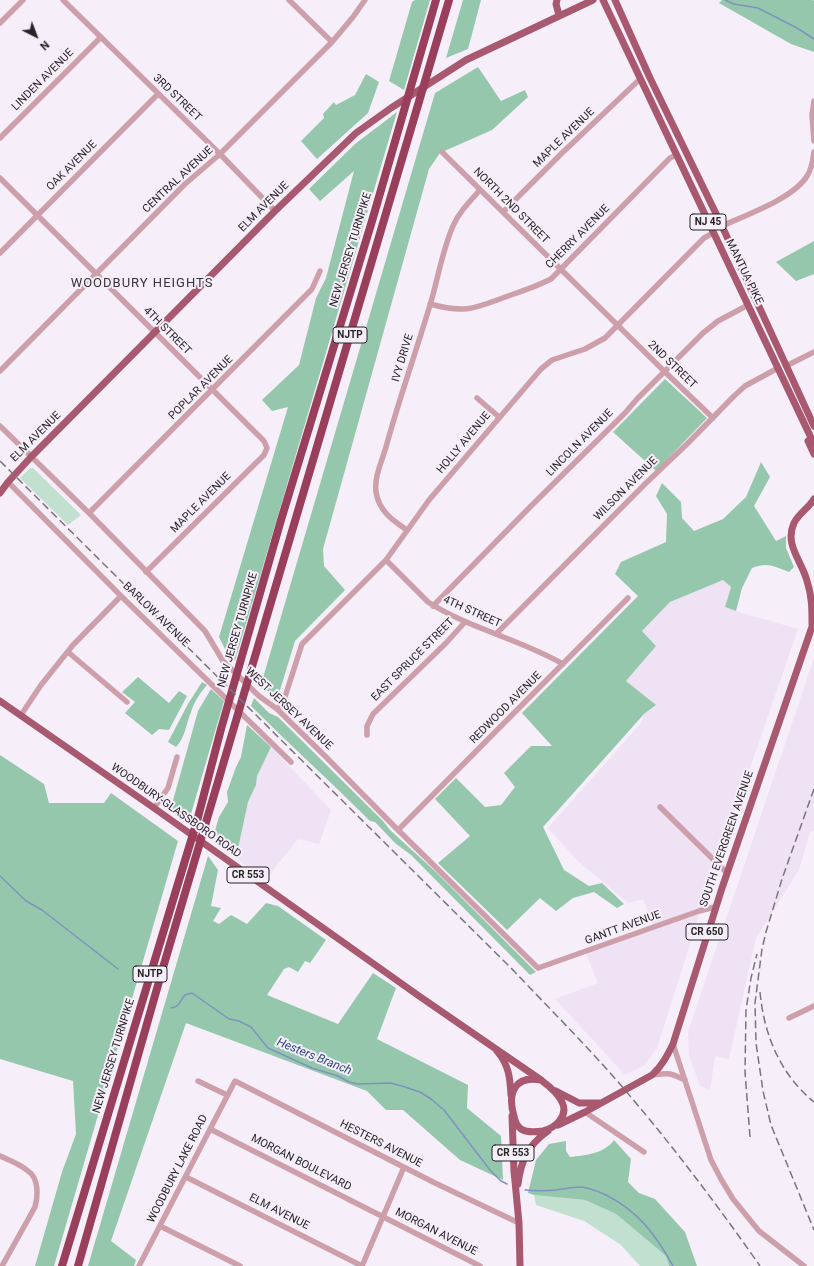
<!DOCTYPE html>
<html>
<head>
<meta charset="utf-8">
<style>
	body { margin:0 }
	#map { position:relative; width:814px; height:1266px; overflow:hidden; background:#f6eef9; font-family:Roboto,sans-serif }
	canvas { display:block }
	.north { position:absolute; left:16px; top:16px; width:40px; height:40px; -webkit-text-stroke:3px #f6eef9; paint-order:stroke; rotate:138deg; font-size:11px; font-weight:700; line-height:16px; text-align:center; color:#272428 }
	.north::after { content:''; display:block; margin:auto; width:14px; height:18px; background:#272428; clip-path:polygon(50% 0,100% 100%,50% 72%,0 100%) }
</style>
</head>
<body>
<div id="map">
<canvas width="814" height="1266"></canvas>
<div class="north">N</div>
</div>
<script>
const ctx = document.querySelector('canvas').getContext('2d');
ctx.lineJoin = 'round';
function fill(path, color) {
  ctx.fillStyle = color;
  ctx.fill(path, 'evenodd');
}
function trace(path, color, width, dash) {
  ctx.strokeStyle = color;
  ctx.lineWidth = width;
  ctx.lineCap = dash ? 'butt' : 'round';
  ctx.setLineDash(dash || []);
  ctx.stroke(path);
}
function drawText(font, color, halo, rows, align = 'center') {
  ctx.font = font + ' Roboto,sans-serif';
  ctx.lineWidth = 4;
  ctx.setLineDash([]);
  ctx.textBaseline = 'middle';
  ctx.strokeStyle = halo;
  ctx.fillStyle = color;
  for (const [text, x, y, turn = 0] of rows) {
    ctx.save();
    ctx.translate(x, y);
    ctx.rotate((+turn || 0) * Math.PI / 180);
    ctx.textAlign = isNaN(turn) ? turn : align;
    if (halo) ctx.strokeText(text, 0, 0);
    ctx.fillText(text, 0, 0);
    ctx.restore();
  }
}
fill(new Path2D(`
	M723 580 731 587 725 608 798 629 700 913 657 1048 645 1065 625 1075 555 999 598 983 585 951 653 925 643 899 628 903 579 862 548 828 641 723 644 714 656 706 626 681 656 646 642 631 670 602Z
	M814 658V831L810 832 799 870 756 938 729 1059 715 1056 710 1090 700 1086 689 1055 688 1032Z
	M271 747 331 810 319 844 298 839 265 880 236 858 248 802 256 785 257 776Z`), '#eee2f4');
fill(new Path2D(`
	M30 468H33L81 515 68 525 20 478Z
	M534 1195 585 1200 616 1214 666 1256 669 1266H640L621 1245 584 1221 536 1205Z`), '#c1e0cf');
fill(new Path2D(`
	M415 0H430L404 90 389 81 412 2Z
	M463 0H481L468 49 446 58Z
	M722 0H813L814 1V52L791 44 719 3Z
	M478 67 501 101 525 90 528 97 492 130 440 153 429 169 323 549 324 566 345 590 295 641 277 700 270 692 260 688 435 93Z
	M366 74 379 82 368 113 317 159 301 141 324 118 323 114 334 102 336 105 355 95Z
	M397 112 235 661 226 651 219 637 288 407 272 411 262 400 299 365 316 298 326 278 354 171 320 201 309 189 355 144Z
	M814 241V274L796 281 776 262Z
	M665 379 707 418 656 471 613 432Z
	M761 462 770 477 754 506 776 541 786 536V548L794 567 789 572C773 566 768 562 752 568L742 588 736 611 725 607 731 587 723 580 670 602 642 631 656 646 626 681 656 705 644 714 543 827 564 870 589 886 602 883 624 904 617 908 594 892 573 898 556 911 540 898 507 930 438 863 470 836 435 799 456 778 485 807 501 805 515 787 504 773 531 746H552L522 713 638 596 615 574 621 562 666 542 667 514 656 496 662 483 681 502 682 518 694 531 723 519 746 497Z
	M138 677 169 703 179 691 187 696 169 730 159 729 152 735 125 713 135 702 122 692Z
	M202 682 207 685C200 693 194 702 191 712 186 724 185 738 176 747L168 742 188 704Z
	M211 689 224 701 188 824 173 813 172 804 198 711Z
	M254 698 269 713 278 717 383 821 390 830 437 873 536 972 530 975 411 855 395 843 375 822 370 821C331 782 290 745 251 706Z
	M247 725 271 747 257 776 256 785 248 802 236 858 213 837 219 817 228 802 227 792 236 767 241 757Z
	M0 755 44 784 49 803H104L111 793 178 841 54 1266H35L62 1172 76 1134 73 1081 0 1059Z
	M208 856 218 870 211 906 221 908 213 921 219 924 231 915 247 924 266 903 278 906 326 940 310 963 305 961 298 972 289 967 284 969 267 995 338 1024 373 973 396 988 377 1039 468 1085 467 1108 501 1136 503 1180 460 1160 403 1110H386L367 1091 186 1023 111 1241 136 1260 134 1266H88Z
	M614 1140 631 1159 628 1182 639 1193 655 1199 685 1232 697 1266H669L666 1256 616 1214 585 1200 534 1195 528 1193 536 1160 549 1144 566 1141V1151L570 1157C586 1155 604 1154 614 1140Z`), '#95c7ad');
trace(new Path2D(`
	M725 0 734 4 758 8 797 28 814 39
	M0 876 26 901 42 910 118 969
	M171 1008C180 1007 180 1000 185 995L192 993 229 1019 239 1021 251 1027 268 1048 312 1068 338 1076 349 1082 357 1084 390 1083 402 1086 420 1092 431 1099 444 1110 490 1170 501 1181 507 1184
	M525 1190C535 1191 545 1191 556 1190 564 1189 572 1187 580 1187 589 1187 599 1192 606 1195 638 1211 656 1235 673 1266`), '#7e94bc', 1.5);
trace(new Path2D(`
	M63 0 220 154 275 211
	M289 0 332 42
	M0 23 23 0
	M814 101 812 115 814 141
	M0 138 101 37
	M442 152 665 372 713 418
	M0 178 264 441 267 448 264 455 146 572
	M503 212 561 154 640 79
	M722 226C746 215 794 198 807 176 812 169 813 160 814 152
	M0 253 158 94
	M430 304C466 314 475 308 508 296 523 291 537 286 551 279L670 158 676 155
	M786 366 814 352
	M0 371 185 184 220 154 332 42 353 17 365 0
	M477 398 499 417
	M0 426 89 513 205 631 223 661 259 696 277 709 326 757 398 830 538 968 699 911 715 907
	M8 482 121 596 291 762
	M89 513 312 289 320 271
	M407 530C392 520 379 511 376 492 374 477 382 461 386 447 399 399 416 352 430 305 438 279 442 251 453 226 459 212 470 201 480 190
	M386 560 428 602C470 629 520 639 563 664
	M433 606 531 506 625 413 637 399 703 333 718 321 748 305
	M496 634 645 484 687 444 734 396 745 386 778 368
	M68 652 127 702
	M277 709 283 703 302 644 386 560 429 500 541 369 552 360 585 349 605 338 704 238 713 233
	M21 715 41 685 73 645 121 596
	M367 735V726L373 714 446 643 465 622
	M660 807 727 873
	M154 808 168 788 177 757
	M398 830 628 598
	M789 1018 814 1006
	M673 1044 711 1160 721 1179 733 1199 759 1231 804 1266
	M652 1075C669 1073 669 1072 685 1080
	M198 1081 227 1095
	M585 1112 644 1152
	M210 1129 480 1266
	M0 1156C9 1160 20 1164 28 1171 39 1178 38 1196 35 1207L2 1266
	M186 1177 362 1266
	M160 1226 240 1266
	M139 1266 235 1081 435 1183 519 1223
	M362 1266 404 1167`), '#cd9faa', 5.5);
trace(new Path2D(`
	M557 0 556 4 559 15
	M603 0 814 444
	M615 0 650 78 722 226 814 426
	M808 441 814 454
	M0 493 8 482 31 457 275 211 356 133 391 108 466 60 593 0
	M812 624C812 609 812 596 807 581 802 561 784 545 794 523 799 513 809 508 814 499
	M0 701 154 808 419 996 541 1080C549 1086 558 1093 562 1102 569 1116 555 1128 543 1131 536 1132 527 1133 521 1129 517 1126 515 1122 514 1116 507 1093 515 1075 541 1080
	M497 1051C509 1065 510 1078 511 1095
	M556 1091 579 1103H599
	M512 1116 514 1171 519 1223 520 1266
	M558 1125 585 1112 652 1075C662 1066 667 1056 673 1044L722 888 814 621
	M518 1184C521 1160 528 1145 548 1131`), '#a85970', 7);
trace(new Path2D(`
	M62 1266 197 821 221 729 281 520 372 221 436 0
	M78 1266 162 971 449 0`), '#993e5b', 8);
trace(new Path2D(`
	M0 461 511 968C547 1006 584 1043 619 1083 669 1141 716 1203 760 1266
	M814 789 782 879 766 932 762 949 755 1003 756 1043 763 1091 771 1125 814 1230
	M760 992C764 1035 780 1074 814 1102
	M750 1137 745 1072 746 1010 751 978 757 954`), '#7a757c', 1.5, [8, 4]);
for (const [x, y, w] of [
	[708,222,36],
	[350,335,34],
	[248,875,42],
	[707,932,42],
	[150,974,34],
	[513,1153,42]
]) {
  const box = new Path2D();
  box.roundRect(x - w / 2, y - 8, w, 16, 3);
  ctx.fillStyle = '#f6eef9';
  ctx.fill(box);
  trace(box, '#272428', 1);
}
drawText('bold 10px', '#272428', null, [
	["NJ 45",708,222],
	["NJTP",350,335],
	["CR 553",248,875],
	["CR 650",707,932],
	["NJTP",150,974],
	["CR 553",513,1153]
]);
drawText('11px', '#272428', '#f6eef9', [
	["LINDEN AVENUE",43,80,-45],
	["3RD STREET",177,98,44],
	["MAPLE AVENUE",564,138,-44],
	["OAK AVENUE",72,166,-45],
	["CENTRAL AVENUE",178,180,-43],
	["NORTH 2ND STREET",511,206,45],
	["ELM AVENUE",264,207,-45],
	["CHERRY AVENUE",578,237,-45],
	["NEW JERSEY TURNPIKE",351,250,-73],
	["MANTUA PIKE",744,272,64],
	["4TH STREET",167,331,45],
	["IVY DRIVE",403,358,-73],
	["2ND STREET",672,365,44],
	["POPLAR AVENUE",201,388,-45],
	["ELM AVENUE",36,437,-45],
	["HOLLY AVENUE",464,443,-50],
	["LINCOLN AVENUE",580,443,-45],
	["WILSON AVENUE",626,489,-45],
	["MAPLE AVENUE",201,503,-45],
	["4TH STREET",472,612,24],
	["BARLOW AVENUE",156,615,44],
	["NEW JERSEY TURNPIKE",238,630,-74],
	["EAST SPRUCE STREET",413,660,-45],
	["REDWOOD AVENUE",506,708,-45],
	["WEST JERSEY AVENUE",289,709,43],
	["WOODBURY-GLASSBORO ROAD",176,811,35],
	["SOUTH EVERGREEN AVENUE",727,839,-71],
	["GANTT AVENUE",623,928,-20],
	["NEW JERSEY TURNPIKE",114,1056,-73],
	["HESTERS AVENUE",381,1144,27],
	["MORGAN BOULEVARD",301,1163,27],
	["WOODBURY LAKE ROAD",178,1169,-63],
	["ELM AVENUE",279,1212,27],
	["MORGAN AVENUE",436,1232,27]
]);
drawText('italic 12px', '#2d497e', '#f6eef9', [
	["Hesters Branch",314,1057,22]
]);
ctx.letterSpacing = '1px';
drawText('13px', '#38323a', '#f6eef9', [
	["WOODBURY HEIGHTS",142,284]
]);
ctx.letterSpacing = '0px';
</script>
</body>
</html>
